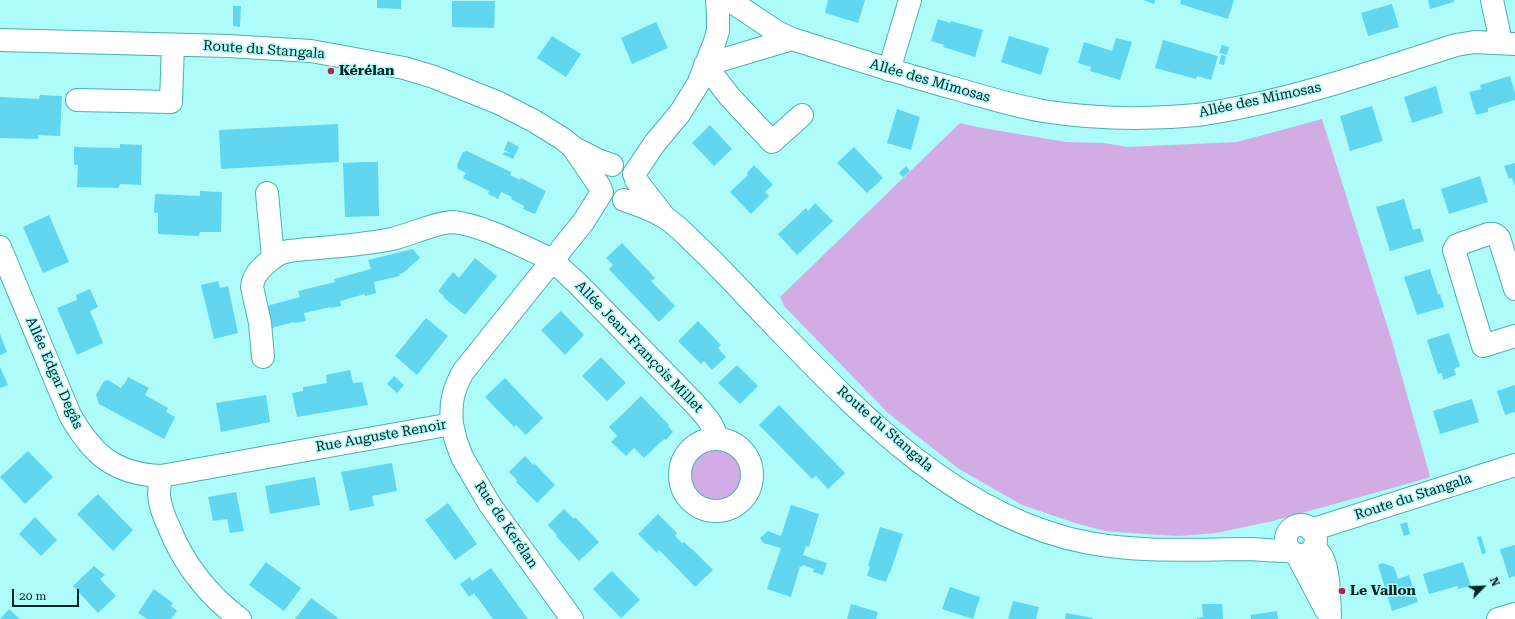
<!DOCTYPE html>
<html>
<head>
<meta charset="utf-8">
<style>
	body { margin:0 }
	#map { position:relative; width:1515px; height:619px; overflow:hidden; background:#aefcfa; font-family:"Roboto Serif",serif }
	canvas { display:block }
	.north { position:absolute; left:1463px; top:567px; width:40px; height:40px; -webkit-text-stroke:3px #aefcfa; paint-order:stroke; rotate:66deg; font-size:11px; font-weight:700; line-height:16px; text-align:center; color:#022323 }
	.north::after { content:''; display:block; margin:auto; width:14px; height:18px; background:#022323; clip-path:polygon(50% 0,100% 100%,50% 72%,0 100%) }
	.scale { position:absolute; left:12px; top:589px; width:67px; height:18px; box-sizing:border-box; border:2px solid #022323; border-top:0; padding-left:5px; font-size:12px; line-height:14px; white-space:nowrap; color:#022323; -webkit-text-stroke:3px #aefcfa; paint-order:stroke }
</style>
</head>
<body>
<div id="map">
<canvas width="1515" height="619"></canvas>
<div class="north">N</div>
<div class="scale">20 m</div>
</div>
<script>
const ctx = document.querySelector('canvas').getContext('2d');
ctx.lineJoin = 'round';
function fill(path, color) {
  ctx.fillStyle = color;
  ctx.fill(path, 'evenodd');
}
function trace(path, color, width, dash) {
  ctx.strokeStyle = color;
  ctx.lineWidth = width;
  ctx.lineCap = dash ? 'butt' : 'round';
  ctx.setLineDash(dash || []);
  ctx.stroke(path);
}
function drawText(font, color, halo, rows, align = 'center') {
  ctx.font = font + ' "Roboto Serif",serif';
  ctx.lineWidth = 3;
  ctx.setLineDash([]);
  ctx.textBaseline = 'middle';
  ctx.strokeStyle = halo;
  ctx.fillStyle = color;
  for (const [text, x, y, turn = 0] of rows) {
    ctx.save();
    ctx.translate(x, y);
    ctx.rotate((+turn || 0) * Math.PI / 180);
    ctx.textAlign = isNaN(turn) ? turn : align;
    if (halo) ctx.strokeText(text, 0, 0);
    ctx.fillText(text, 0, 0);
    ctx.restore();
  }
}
fill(new Path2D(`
	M1322 119 1391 338 1430 476 1428 478 1273 521 1216 533 1179 536 1144 534 1105 531 1075 523 1022 505 959 469 888 413 784 306 780 297 960 123 977 127 1066 142 1104 143 1127 147 1237 142Z
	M689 475a27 27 0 1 1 54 0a27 27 0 1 1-54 0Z`), '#d2ade5');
fill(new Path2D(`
	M377 0H401V9L377 8Z
	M828 0H865L858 23 825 13Z
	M1143 0H1155L1154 4Z
	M1181 0H1234L1228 19 1180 4Z
	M1428 0H1454V2L1430 9Z
	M452 1H495L494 28 452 27Z
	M1392 4 1399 27 1368 36 1361 13Z
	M233 6H241L240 27 233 26Z
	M938 19 950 23 951 21 983 30 975 57 943 47 944 45 931 41Z
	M656 22 668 48 632 64 621 38Z
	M552 36 581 54 566 77 537 58Z
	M1009 36 1049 48 1041 75 1001 62Z
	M1116 38 1132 42 1120 80 1090 71 1091 67 1078 63 1084 42 1112 51Z
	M1163 40 1218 56 1211 80 1197 76 1196 79 1155 68Z
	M1222 45 1229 47 1227 55 1219 53Z
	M1221 55 1226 56 1224 65 1219 64Z
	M1510 76 1515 93V100L1488 108V112L1476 115 1469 92 1481 89 1480 85Z
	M1436 86 1443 113 1412 123 1404 97Z
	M40 95 62 96 60 136 38 135V139L0 138V97L39 99Z
	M1372 106 1383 141 1350 151 1340 116Z
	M897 109 920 117 911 150 887 143Z
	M338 124 339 162 221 169 219 130Z
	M710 125 732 149 714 166 692 143Z
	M508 141 519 147 513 159 502 154 505 152 512 154 504 150Z
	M120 144 142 145 141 185 120 184 119 188 77 187 78 165H74V147L120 148Z
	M854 147 883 178 867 193 837 163Z
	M467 151 511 172 510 175 520 180 521 178 546 191 535 214 523 209 524 206 511 199 512 197 501 192 498 199 488 194 489 191 463 178 466 173 458 169 457 165 463 152Z
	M363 162H378L379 216 345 217 343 163Z
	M1515 163V186L1512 178 1509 179 1504 166Z
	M754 165 773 185 765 192 769 196 751 214 730 192 748 175 747 173Z
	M906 166 910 171 903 177 899 173Z
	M1480 176 1488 202 1449 214 1441 189Z
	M200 191 222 192 221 232H200L199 236 158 234V213H154L155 194 200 196Z
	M1404 199 1413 230 1420 228 1424 241 1390 251 1376 207Z
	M815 203 833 221 797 255 778 234 806 208 808 211Z
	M49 215 69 262 43 273 23 227Z
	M622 243 655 278 651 281 675 306 659 322 609 269 613 265 606 258Z
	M413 249 420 258 403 273 399 274 400 276 374 282 376 293 365 296V294L340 301 341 306 330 308V307L304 313 306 321 295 323 294 322 268 329 263 307 300 297 298 291 335 282 334 279 371 269 368 260Z
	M475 258 497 276 465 315 443 297 444 296 438 291 453 272 459 278Z
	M1430 269 1438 294H1440L1444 307 1417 315 1404 277Z
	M218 281 220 288 228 286 238 333 214 339 201 285Z
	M90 289 98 307 90 311 103 343 77 355 57 308 77 300 76 295Z
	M561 311 584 335 565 355 541 330Z
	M426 318 448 336 417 375 395 356Z
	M698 321 721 345 718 348 726 357 712 370 704 361 701 364 678 341Z
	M1449 333 1460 366 1454 369 1456 375 1443 380 1442 373 1438 374 1427 340Z
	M0 334 7 352 0 355Z
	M601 357 626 383 607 401 582 376Z
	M737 365 758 386 740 404 718 383Z
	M0 367 8 385 0 388Z
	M350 370 353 383 362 382 368 405 297 417 292 393 303 391V387L327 383 326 375Z
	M394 376 404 385 397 393 387 384Z
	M128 377 149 388 145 395 168 408 166 412 175 417 164 439 99 404 96 395 104 381 108 380 121 388 123 384 124 385Z
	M505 378 543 418 526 435 516 425 514 427 485 397Z
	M1515 385V412L1505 415 1497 391Z
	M266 395 270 422 221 432 216 403Z
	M641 396 669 425 668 426 673 432 666 440 664 439 644 458 634 448 626 456 611 442 617 436 609 427Z
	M1472 399 1479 422 1440 434 1433 411Z
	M779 405 845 473 828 489 816 476 812 479 759 425Z
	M28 451 53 477 25 504 0 477Z
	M525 456 533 465 534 463 555 485 537 503 516 482 517 480 509 472Z
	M392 463 397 491 372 496 374 506 350 511 341 472Z
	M315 477 320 505 270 514 265 486Z
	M236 492 244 531 230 533 227 519 213 521 208 497Z
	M98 494 133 530 113 551 77 514Z
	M448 503 477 544 455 560 425 520Z
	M791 505 819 514 809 547 806 546 803 555 827 563 823 575 813 572 814 569 803 565 802 567 800 566 791 597 767 589 781 548 763 543 760 538 768 531 781 536Z
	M564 509 574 519 575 517 599 542 579 561 556 536 557 535 548 525Z
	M658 514 677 533 675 536 682 543 684 542 691 549V548L713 570 695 587 667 558 659 550 657 553 638 534Z
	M35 517 57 540 41 556 19 534Z
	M1407 522 1410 534 1404 536 1400 524Z
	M880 527 903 534 890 573H889L886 582 867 576 870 566H868Z
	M1481 536 1486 553 1482 554 1477 537Z
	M1515 545V576L1509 578 1500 549Z
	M266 562 301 588 284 611 249 585Z
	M1463 562 1471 586 1458 589V586L1429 594 1423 574Z
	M1382 563 1394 567 1398 579 1409 575 1418 602 1392 611 1378 565Z
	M94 566 105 575 100 579 116 596 98 613 73 586Z
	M491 568 512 597 528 619H493L474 593 469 597 460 584 470 577 472 581Z
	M612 571 640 600 621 618 593 589Z
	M950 587 980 597 973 619 942 609Z
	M154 589 173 603 171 606 177 611 171 619H147L138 613Z
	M311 598 338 618 337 619H295Z
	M1013 601 1039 607 1036 619H1008Z
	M851 604 878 612 876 619H847Z
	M1202 604H1222L1223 619H1197V618L1203 617Z
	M9 609 20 619H0Z
	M1277 611 1278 619H1251V615Z
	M1066 613 1093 618 1092 619H1065Z`), '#61d6ee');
const minor = new Path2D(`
	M729 0 777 32 792 39C847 56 901 74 957 89 985 97 1014 106 1043 111 1094 119 1147 120 1197 115 1220 112 1243 107 1265 102 1330 87 1393 65 1456 45L1475 42 1515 44
	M1492 0 1501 42
	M0 40 228 46 311 51 404 68 434 77 499 103 534 121 563 139 574 148 598 160 612 165
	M705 65 730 97 772 142 802 115
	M705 65 792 39
	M889 70 910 0
	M77 100 171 102 173 45
	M574 149 600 187
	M634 174 655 143 680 113 698 84 714 44 718 31V14L717 0
	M636 180 663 215
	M267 193 273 258 281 253 289 251C323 247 358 246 392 239 409 235 437 222 453 222 479 224 520 245 544 256L553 261 578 284 693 402C704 414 713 423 717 438
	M624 200C638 205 652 209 664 217 676 224 685 234 694 243 720 267 744 294 769 320 858 412 957 518 1089 543 1143 553 1197 549 1251 549 1264 550 1277 551 1291 551
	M0 247 70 415C92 454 114 474 161 476L452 424C450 403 453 390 463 372L584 221 602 192
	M1515 289 1499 238C1496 234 1493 233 1488 234L1457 245 1454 250 1483 346 1515 336
	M263 357 260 323 252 287C253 274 263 266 273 258
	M452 424 456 441 462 457 490 505 572 619
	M680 475a36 36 0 1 1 72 0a36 36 0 1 1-72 0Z
	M161 476C160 482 159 489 159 495 160 506 164 517 169 527 184 565 208 595 240 619
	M1286 540a15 15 0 1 1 30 0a15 15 0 1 1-30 0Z
	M1311 530 1515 465
	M1314 547C1316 550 1320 553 1322 557 1330 572 1329 600 1330 617
	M1297 555 1326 610
	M1498 619 1515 614`);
trace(minor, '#49b1b0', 24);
trace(minor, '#fff', 22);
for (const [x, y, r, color] of [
	[331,71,4,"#b52345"],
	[1342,591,4,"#b52345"]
]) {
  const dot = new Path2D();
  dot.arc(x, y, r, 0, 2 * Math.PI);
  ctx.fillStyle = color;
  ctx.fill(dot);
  trace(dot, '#aefcfa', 1.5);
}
drawText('14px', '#022323', '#aefcfa', [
	["Route du Stangala",264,50,4],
	["Allée des Mimosas",930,81,16],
	["Allée des Mimosas",1260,100,-12],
	["Allée Jean-François Millet",639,347,46],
	["Allée Edgar Degâs",54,373,66],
	["Route du Stangala",885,429,41],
	["Rue Auguste Renoir",381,436,-10],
	["Route du Stangala",1413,497,-18],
	["Rue de Kerélan",506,525,56]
]);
drawText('bold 14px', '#022323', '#aefcfa', [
	["Kérélan",339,71],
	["Le Vallon",1350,591]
], 'left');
</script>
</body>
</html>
